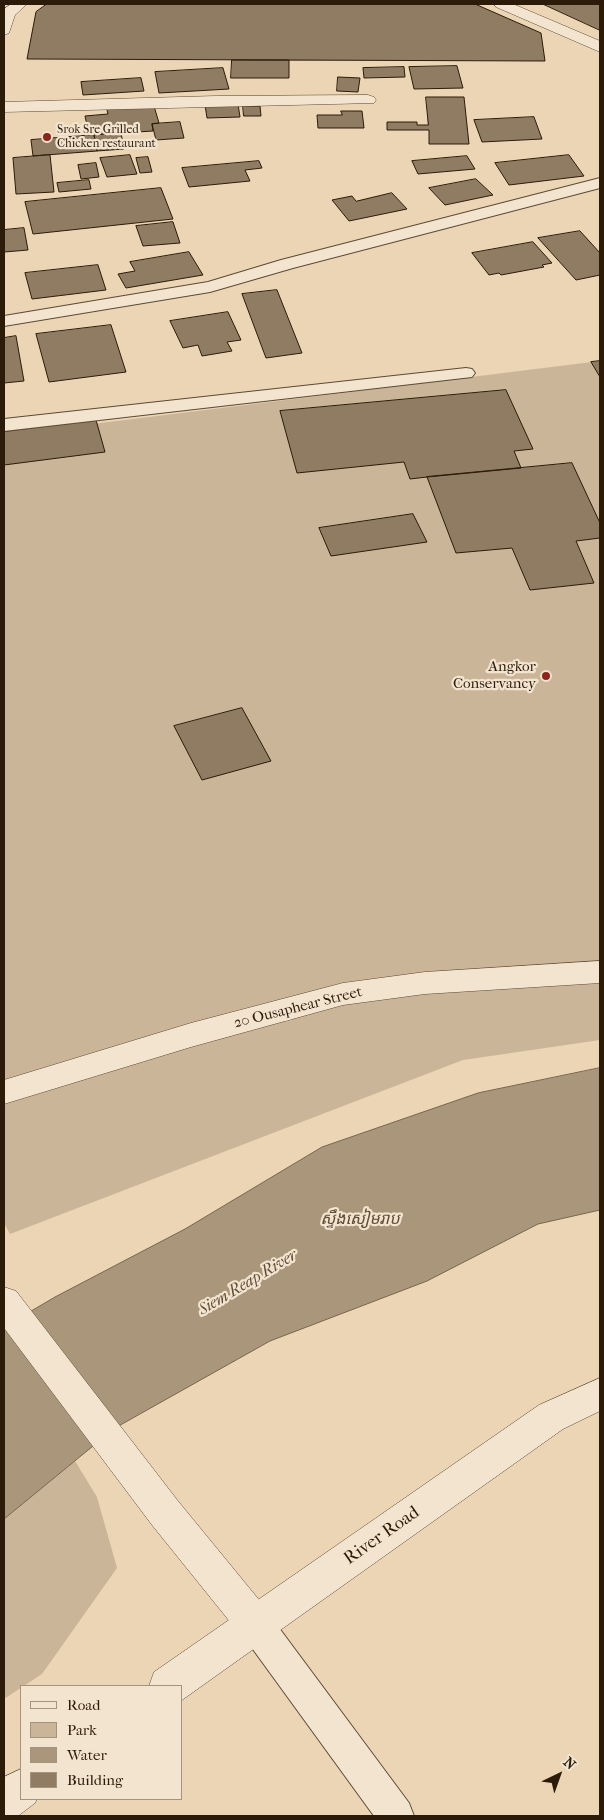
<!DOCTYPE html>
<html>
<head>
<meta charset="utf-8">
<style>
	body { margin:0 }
	#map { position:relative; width:604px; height:1820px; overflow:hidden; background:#ebd5b5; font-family:"IM FELL French Canon",serif }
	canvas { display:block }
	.frame { position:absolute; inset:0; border:5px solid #2c1b09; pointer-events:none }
	.legend { position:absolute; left:20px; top:1685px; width:162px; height:115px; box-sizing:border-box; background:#f2e4cf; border:1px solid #a39480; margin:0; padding:6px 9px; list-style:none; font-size:15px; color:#2c1b09 }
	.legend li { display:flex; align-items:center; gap:10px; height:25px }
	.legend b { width:25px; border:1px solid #a39480 }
	.north { position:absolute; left:534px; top:1750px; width:50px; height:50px; -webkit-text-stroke:4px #f2e4cf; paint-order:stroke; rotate:42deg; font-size:14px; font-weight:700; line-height:20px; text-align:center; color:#2c1b09 }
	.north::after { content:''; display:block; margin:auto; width:18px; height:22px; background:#2c1b09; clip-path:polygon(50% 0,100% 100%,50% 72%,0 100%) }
</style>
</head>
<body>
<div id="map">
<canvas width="604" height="1820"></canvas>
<div class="frame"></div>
<ul class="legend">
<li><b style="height:6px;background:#f2e4cf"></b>Road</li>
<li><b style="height:14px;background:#cbb598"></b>Park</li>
<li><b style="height:14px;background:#aa967b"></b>Water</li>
<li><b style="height:14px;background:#8f7c62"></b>Building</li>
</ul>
<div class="north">N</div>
</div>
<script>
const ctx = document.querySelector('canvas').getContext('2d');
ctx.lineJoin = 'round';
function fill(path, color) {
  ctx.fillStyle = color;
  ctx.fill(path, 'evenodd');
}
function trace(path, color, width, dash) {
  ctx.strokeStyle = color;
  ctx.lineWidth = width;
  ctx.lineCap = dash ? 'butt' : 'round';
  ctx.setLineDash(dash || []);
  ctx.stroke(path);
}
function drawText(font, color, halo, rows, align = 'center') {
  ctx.font = font + ' "IM FELL French Canon","Noto Sans Khmer",serif';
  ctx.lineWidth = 4.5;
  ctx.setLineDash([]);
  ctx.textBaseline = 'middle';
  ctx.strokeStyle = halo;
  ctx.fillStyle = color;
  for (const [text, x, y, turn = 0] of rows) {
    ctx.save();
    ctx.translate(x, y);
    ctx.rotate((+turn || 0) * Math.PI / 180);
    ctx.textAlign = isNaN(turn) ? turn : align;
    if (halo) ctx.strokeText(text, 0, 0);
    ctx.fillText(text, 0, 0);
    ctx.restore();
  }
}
fill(new Path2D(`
	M600 361V1040L463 1060 10 1234 4 1223V435Z
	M75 1461 97 1497 117 1568 42 1674 4 1699V1519Z`), '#cbb598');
const water = new Path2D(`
	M600 1068V1210L538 1224 427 1281 270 1341 115 1428 4 1519V1327L55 1297 185 1229 322 1147 478 1093Z`);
fill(water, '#aa967b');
trace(water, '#78654d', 1);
const building = new Path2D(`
	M47 4H475L541 33 545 61 27 59 36 12Z
	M543 4H600V30Z
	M232 60H289V78H231Z
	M457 66 463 88 414 89 409 67Z
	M404 67 405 77 364 78 363 68Z
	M223 68 229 89 159 93 155 72Z
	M338 77 360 78 358 92 337 91Z
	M141 78 144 91 83 95 81 82Z
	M426 97H464L469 144H429V130H387V122H417V125H428Z
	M238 104 240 117 207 118 205 105Z
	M154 106 159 123 152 124 153 131 89 135 85 116 108 114 107 110Z
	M243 106H260L261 116H244Z
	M341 111H362L364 128H318L317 115H342Z
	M534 117 542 139 482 142 474 120Z
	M180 122 184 138 156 140 152 124Z
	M121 133 124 149 97 151 94 135Z
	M94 135 97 151 33 156 31 140Z
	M50 155 54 192 16 194 13 158Z
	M130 155 137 174 107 177 100 158Z
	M569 155 584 176 509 185 495 163Z
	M467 156 475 169 418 174 412 161Z
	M148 157 152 172 140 173 136 158Z
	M259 161 262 168 245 170 250 181 189 187 182 168Z
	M96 163 99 177 81 179 78 165Z
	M476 179 493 195 445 205 429 188Z
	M89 180 91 189 59 192 57 183Z
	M161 188 173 219 33 234 25 202Z
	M392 193 407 209 349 221 332 200 352 196 356 201Z
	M173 222 180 243 143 246 136 226Z
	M24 228 28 250 4 252V230Z
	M580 231 600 253V275L576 280 538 238Z
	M533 242 552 263 542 265 544 267 501 275 499 273 489 275 472 253Z
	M189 252 203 275 126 288 118 274 135 271 130 262Z
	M98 265 106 290 32 299 25 273Z
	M277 290 302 353 266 358 242 294Z
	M228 312 241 340 227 342 232 351 202 356 198 345 183 348 170 321Z
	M111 325 126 372 49 382 36 334Z
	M16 336 24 381 4 383V338Z
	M600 361V377L591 362Z
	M506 390 533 449 514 451 521 468 427 477 410 479 404 462 297 473 280 411Z
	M96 420 105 452 4 465V432Z
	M572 463 600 523V538L576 541 594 583 530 590 512 548 456 553 427 477Z
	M413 514 427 542 331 556 319 528Z
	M242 708 271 761 202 780 174 726Z`);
fill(building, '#8f7c62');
trace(building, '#2c1b09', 1);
const service = new Path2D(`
	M600 178V188L293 268 210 292 4 326V316L208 282 281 260Z
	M466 368 472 369 475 373 472 377 4 431V419Z
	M256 1608 268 1613 409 1803 414 1816H374L244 1637 239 1625 244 1613Z`);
const minor = new Path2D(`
	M494 4H513L600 41V52L496 7Z
	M368 95 374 97 376 100 374 103 4 112V102L216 96Z
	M4 1287 16 1291 178 1501 269 1612 275 1625 269 1638 256 1644 243 1638 152 1525 4 1328Z`);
const tertiary = new Path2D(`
	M11 4H27L15 15 9 33 4 35V9Z
	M600 961V983L425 994 343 1005 191 1047 4 1104V1080L191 1023 343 983 425 972Z
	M600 1378V1411L563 1429 182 1700 181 1686H149L154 1672 539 1405Z
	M21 1769V1799H37L35 1803 18 1816H4V1777Z`);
trace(service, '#5c4a34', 2);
trace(minor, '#5c4a34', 1);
trace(tertiary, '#5c4a34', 1);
fill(service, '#f2e4cf');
fill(minor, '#f2e4cf');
fill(tertiary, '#f2e4cf');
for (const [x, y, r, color] of [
	[47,137,5,"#8f2418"],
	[546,676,5,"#8f2418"]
]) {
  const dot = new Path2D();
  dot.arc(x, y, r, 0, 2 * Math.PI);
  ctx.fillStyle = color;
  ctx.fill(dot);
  trace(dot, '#f2e4cf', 2);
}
drawText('12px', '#2c1b09', '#f2e4cf', [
	["Srok Sre Grilled",57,130],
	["Chicken restaurant",57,144]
], 'left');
drawText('15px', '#2c1b09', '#f2e4cf', [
	["Angkor",536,667],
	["Conservancy",536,684]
], 'right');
drawText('15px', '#2c1b09', '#f2e4cf', [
	["20 Ousaphear Street",298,1008,-14]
]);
drawText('italic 16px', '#5e4c37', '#f2e4cf', [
	["ស្ទឹងសៀមរាប",360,1220],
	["Siem Reap River",248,1283,-31]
]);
drawText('18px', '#2c1b09', '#f2e4cf', [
	["River Road",382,1536,-35]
]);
</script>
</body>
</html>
